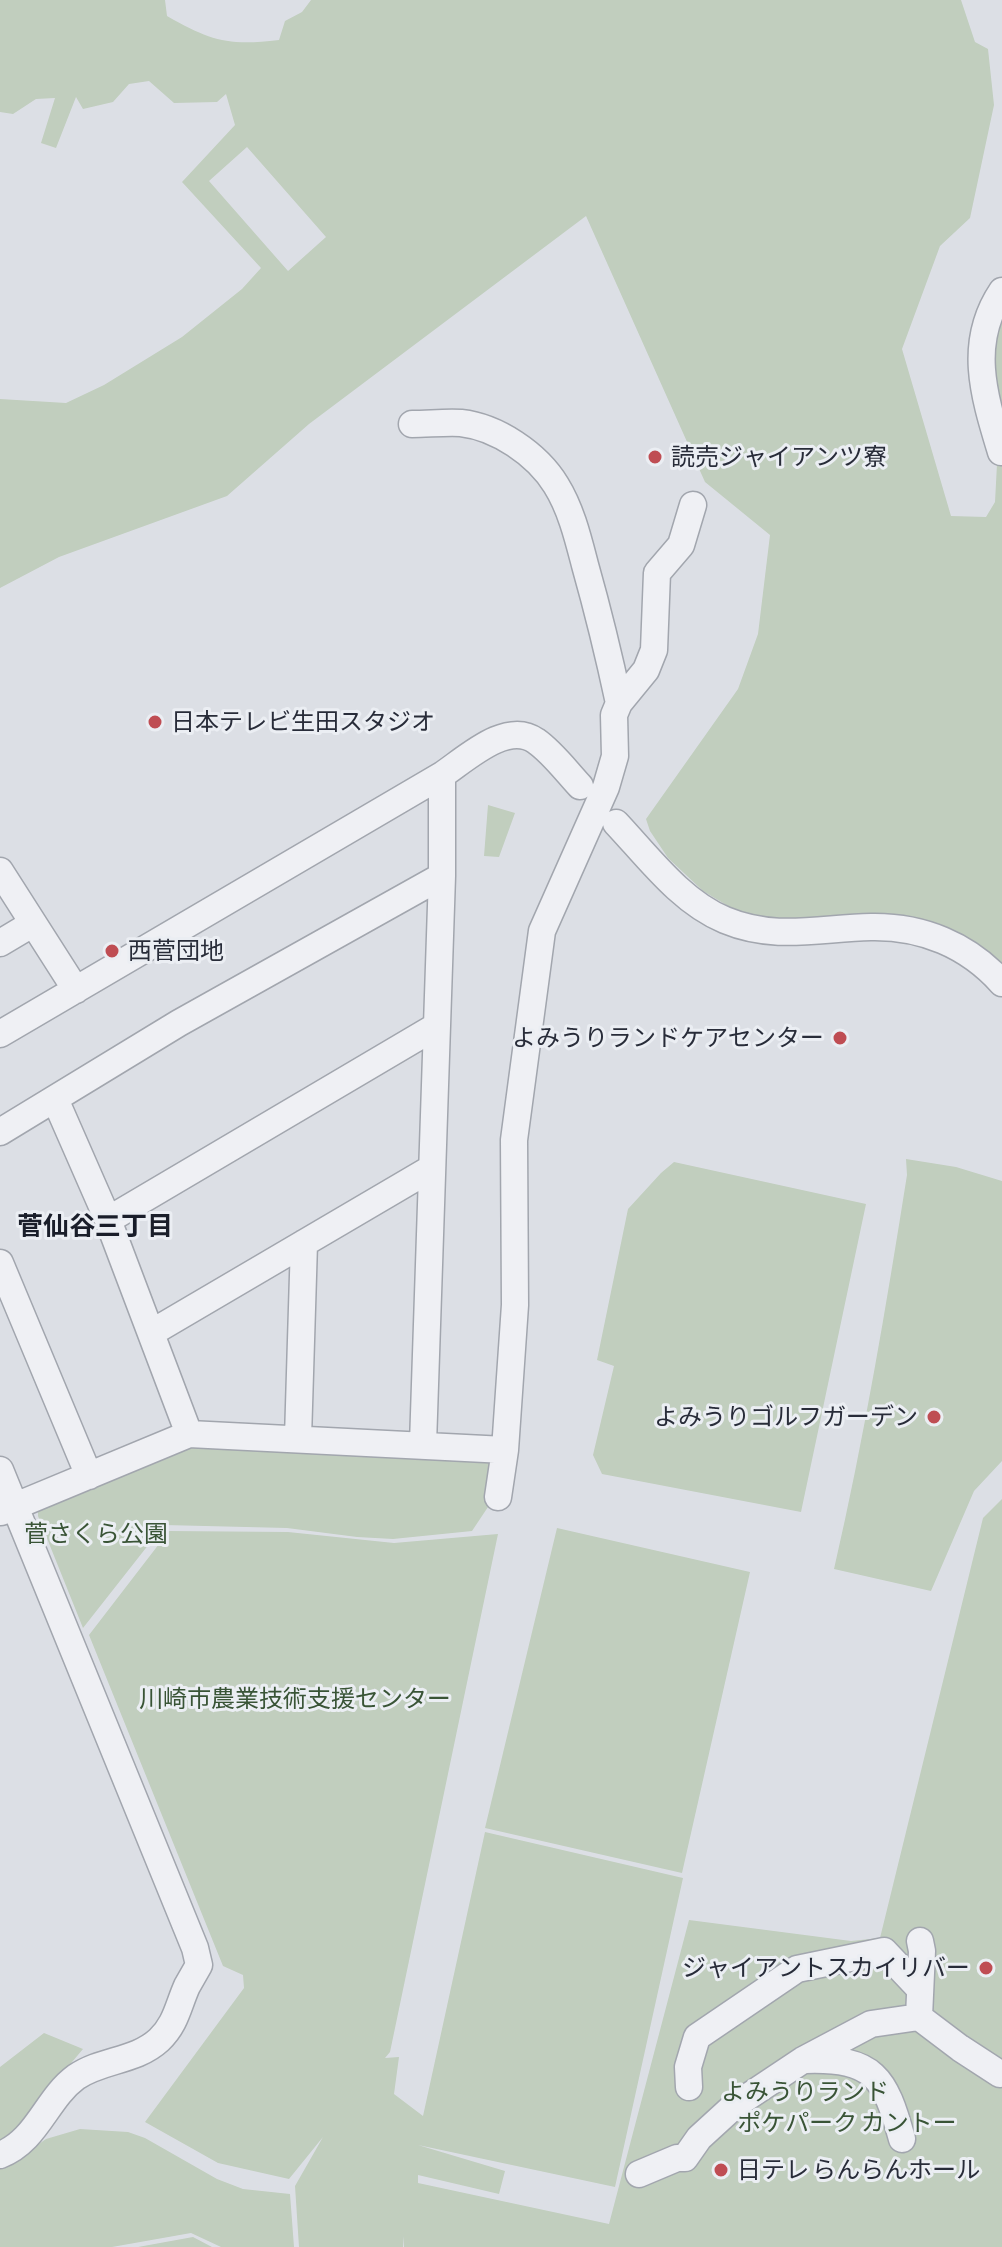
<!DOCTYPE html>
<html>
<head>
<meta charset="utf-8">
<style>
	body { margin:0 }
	canvas { display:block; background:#dcdfe5 }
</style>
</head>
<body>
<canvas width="1002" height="2247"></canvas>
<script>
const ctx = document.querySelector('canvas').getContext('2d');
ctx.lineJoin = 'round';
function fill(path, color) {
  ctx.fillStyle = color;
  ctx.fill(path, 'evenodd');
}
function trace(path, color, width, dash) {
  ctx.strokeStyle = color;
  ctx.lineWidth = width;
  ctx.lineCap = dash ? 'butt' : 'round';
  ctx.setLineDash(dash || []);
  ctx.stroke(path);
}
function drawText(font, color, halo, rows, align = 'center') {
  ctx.font = font + ' "Asap Condensed","Noto Sans JP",sans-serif';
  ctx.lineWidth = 6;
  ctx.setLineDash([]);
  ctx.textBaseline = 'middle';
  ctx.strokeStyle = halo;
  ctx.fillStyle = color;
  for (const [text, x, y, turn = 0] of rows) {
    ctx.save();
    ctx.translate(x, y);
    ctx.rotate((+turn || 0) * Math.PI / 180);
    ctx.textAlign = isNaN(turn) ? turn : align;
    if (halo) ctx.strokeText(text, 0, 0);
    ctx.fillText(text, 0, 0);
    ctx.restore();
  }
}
fill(new Path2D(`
	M0 0H165L167 16C211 41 228 46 279 40L285 21 302 12 311 0H961L975 42 988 49 994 105 970 218 940 246 902 349 951 516 986 517 995 502 997 464 1002 458V967L980 948 743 915 703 891 668 858 650 831 646 819 738 689 758 634 770 535 705 482 586 216 309 424 227 496 59 557 0 588V399L66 403 104 385 182 337 242 289 261 268 182 182 235 125 226 94 217 102 174 103 149 81 129 84 113 102 83 109 76 97 56 148 41 143 55 98 36 99 13 114 0 112ZM247 147 326 237 288 271 209 181Z
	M1002 303V428L986 358Z
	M488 805 515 813 499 857 484 856Z
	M906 1159 956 1167 1002 1181V1461L974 1491 931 1591 834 1569C864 1439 886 1307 907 1175Z
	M674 1162 866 1204 801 1512 602 1474 593 1455 614 1366 597 1360 628 1209 661 1173Z
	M192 1444 487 1458 492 1463 488 1507 472 1531 393 1539 357 1537 287 1528 164 1525 83 1628 38 1516V1507Z
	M1002 1499V2247H404V2236L403 2247H299L295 2186 323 2137 289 2179 218 2163 145 2122 244 1988 243 1975 223 1966 89 1635 169 1531 288 1532 394 1543 498 1534 390 2052 385 2058 399 2057 394 2094 423 2116 485 1832 683 1878 615 2187 418 2145 505 2171 499 2194 418 2175V2183L609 2224 689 1920 851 1941 880 1938 983 1518Z
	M557 1528 750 1572 682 1873 485 1828Z
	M44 2033 83 2049 41 2099 23 2129 0 2145V2067Z
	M80 2129 128 2132 145 2138 217 2179 243 2189 290 2194 294 2247H221L191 2233 112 2247H0V2166L9 2165 46 2139Z
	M193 2237 212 2247H138Z`), '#c1cebe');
const minor = new Path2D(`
	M412 424C428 424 445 422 461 423 497 427 537 454 556 485 571 509 578 538 585 565 598 611 609 656 619 703
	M1001 452C984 396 967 343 1002 291
	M616 823C648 857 681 902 725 920 775 941 820 928 871 927 922 926 968 945 1002 983
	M0 871 76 990
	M0 943 32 924
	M0 1034 442 775C466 759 507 720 536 741 552 752 566 771 580 786
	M55 1099 108 1220 189 1434
	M0 1132 179 1023 442 876
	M108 1220 435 1027
	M0 1263 89 1476
	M151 1333 432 1168
	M298 1438 304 1243
	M423 1444 442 876V775
	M0 1470 195 1948 199 1965C195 1972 191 1979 187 1986 178 2006 176 2024 159 2040 135 2062 102 2059 76 2077 46 2099 37 2141 0 2155
	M498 1497 505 1450 515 1305 514 1140 542 931 606 787 615 756 614 715 619 703 646 670 654 650 657 573 681 545 693 505
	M1 1512 189 1434 505 1450
	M920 1941 922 1951 919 2017 960 2048 1000 2074
	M806 2060C874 2058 885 2077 902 2139
	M689 2087 688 2067 697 2037 797 1969 884 1951 919 1988
	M639 2174 677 2158H685L699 2138 734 2106 803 2060 871 2024 919 2017`);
trace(minor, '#a2a6ae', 29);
trace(minor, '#eff0f4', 26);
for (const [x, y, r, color] of [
	[655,457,8,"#bf4d53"],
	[155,722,8,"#bf4d53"],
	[112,951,8,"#bf4d53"],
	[840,1038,8,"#bf4d53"],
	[934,1417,8,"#bf4d53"],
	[986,1968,8,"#bf4d53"],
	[721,2170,8,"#bf4d53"]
]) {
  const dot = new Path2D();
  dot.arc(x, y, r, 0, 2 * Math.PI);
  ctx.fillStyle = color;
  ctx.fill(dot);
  trace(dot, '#ebeef3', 3);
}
drawText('24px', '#282c39', '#ebeef3', [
	["読売ジャイアンツ寮",671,457],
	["日本テレビ生田スタジオ",171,722],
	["西菅団地",128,951],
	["よみうりランドケアセンター",824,1038,"right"],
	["よみうりゴルフガーデン",918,1417,"right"],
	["ジャイアントスカイリバー",970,1968,"right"],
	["日テレ らんらんホール",737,2170]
], 'left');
drawText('24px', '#395436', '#ebeef3', [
	["菅さくら公園",96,1534],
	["川崎市農業技術支援センター",295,1699],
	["よみうりランド",805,2092],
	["ポケパーク カントー",847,2123]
]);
drawText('bold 26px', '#1a1e2a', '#ebeef3', [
	["菅仙谷三丁目",95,1227]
]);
</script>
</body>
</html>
